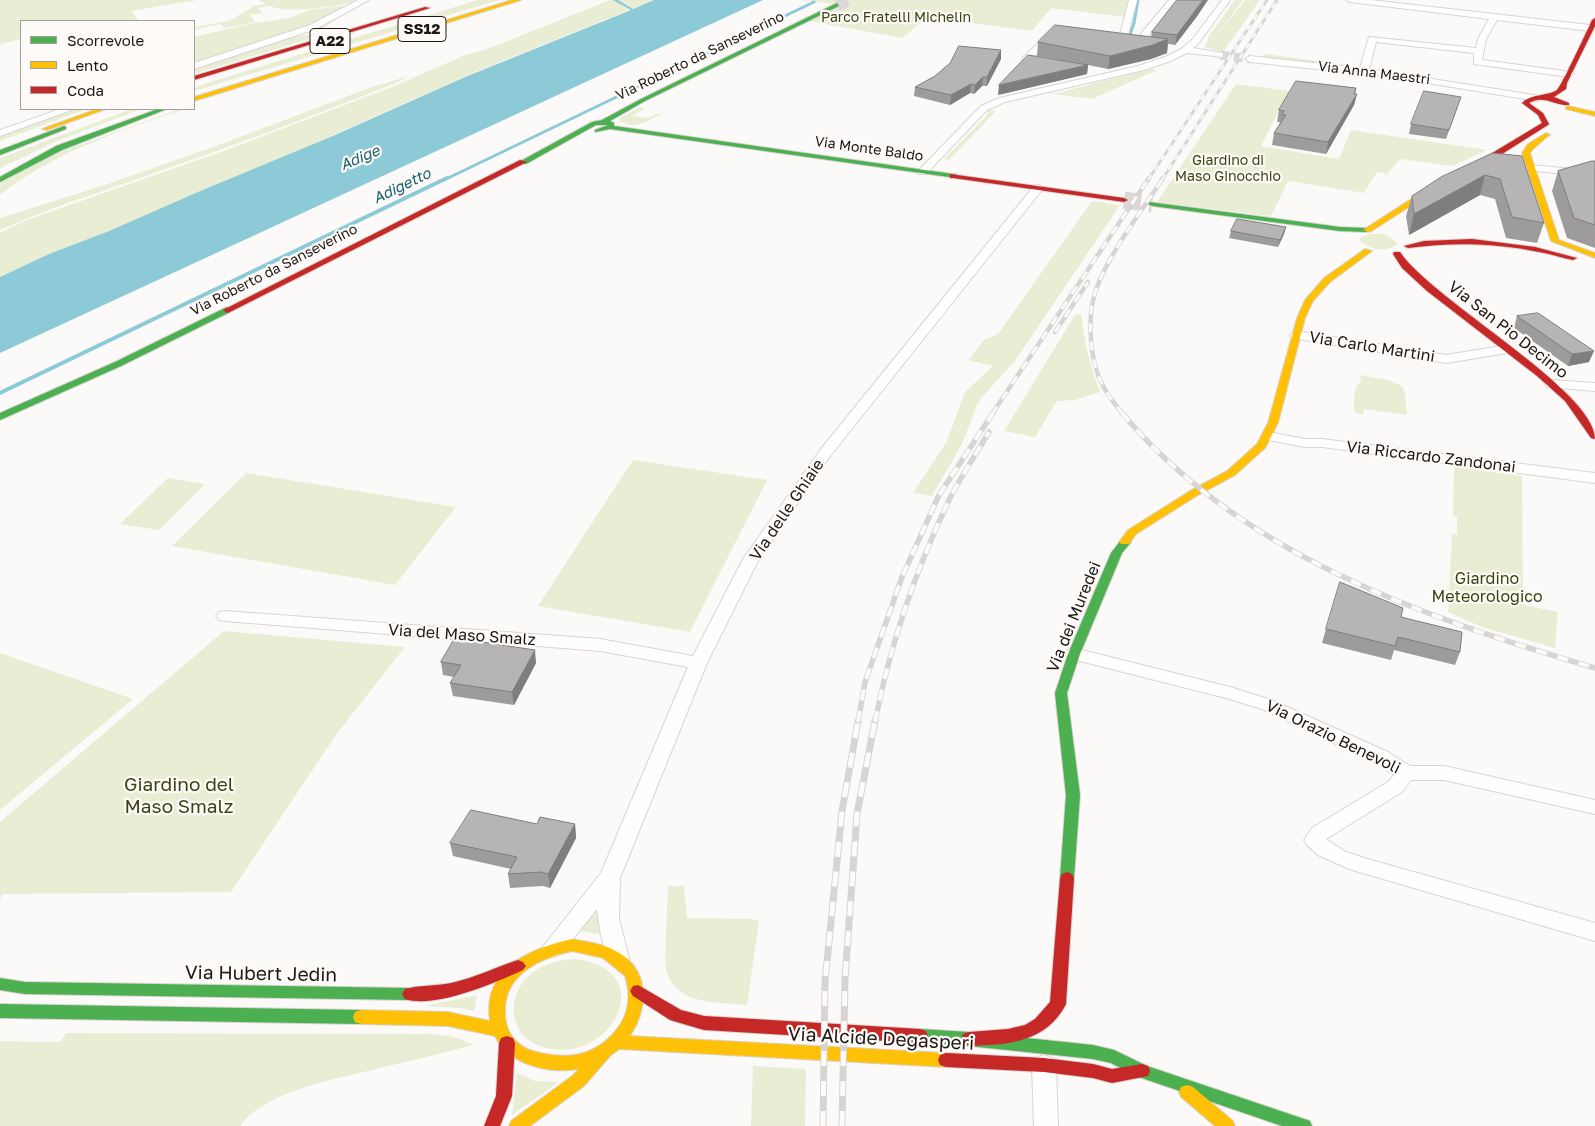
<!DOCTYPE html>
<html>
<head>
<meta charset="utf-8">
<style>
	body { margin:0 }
	#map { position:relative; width:1595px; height:1126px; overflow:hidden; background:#fcfaf9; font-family:"Golos Text",sans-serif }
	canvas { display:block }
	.legend { position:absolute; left:20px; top:20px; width:175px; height:90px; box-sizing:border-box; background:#fdfaf8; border:1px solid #a3a09d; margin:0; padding:6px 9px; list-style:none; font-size:15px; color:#1d1815 }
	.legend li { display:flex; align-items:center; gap:10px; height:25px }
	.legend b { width:25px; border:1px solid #a3a09d }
</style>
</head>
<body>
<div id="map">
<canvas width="1595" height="1126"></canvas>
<ul class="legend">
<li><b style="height:6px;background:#4caf50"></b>Scorrevole</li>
<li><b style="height:6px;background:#ffc107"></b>Lento</li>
<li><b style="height:6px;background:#c62828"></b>Coda</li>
</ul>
</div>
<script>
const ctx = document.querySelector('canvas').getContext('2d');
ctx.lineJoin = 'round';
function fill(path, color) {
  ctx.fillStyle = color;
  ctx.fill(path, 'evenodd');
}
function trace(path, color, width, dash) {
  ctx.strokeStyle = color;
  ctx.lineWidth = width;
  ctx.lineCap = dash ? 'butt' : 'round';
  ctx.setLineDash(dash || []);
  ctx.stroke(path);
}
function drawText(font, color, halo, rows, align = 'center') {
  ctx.font = font + ' "Golos Text",sans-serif';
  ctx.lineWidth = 4.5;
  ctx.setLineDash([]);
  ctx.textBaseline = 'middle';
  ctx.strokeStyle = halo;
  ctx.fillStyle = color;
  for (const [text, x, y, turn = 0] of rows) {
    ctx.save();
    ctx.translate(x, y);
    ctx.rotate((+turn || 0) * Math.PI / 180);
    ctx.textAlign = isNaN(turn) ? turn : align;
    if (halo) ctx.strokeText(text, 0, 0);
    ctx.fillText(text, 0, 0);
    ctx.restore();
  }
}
fill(new Path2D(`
	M0 0H198L131 11 139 21H21V39L0 44Z
	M258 0H363C346 5 284 15 271 6L258 8 263 13 250 15 255 22 226 28 220 24 194 30V27L229 21 254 6 266 4Z
	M478 0H499L194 91V88L207 83Z
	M610 0H654L468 75 311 145 199 192 109 231 49 254 0 277V233L27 220 232 148 392 87 468 54 485 50Z
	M802 0H1130L1126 17 1051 8 1032 31 928 17 902 38 809 21 842 5Z
	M1235 0H1243L1212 42 1245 0H1260L1223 52 1204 47 1208 41V37Z
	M349 5 323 22 198 62 194 60V37L249 24 289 18 309 10Z
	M341 16 320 30 328 33 194 74V68L283 39 315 33 318 29Z
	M1265 54 1360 67 1358 68 1263 58Z
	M1151 69 1157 70 1092 99 1053 94Z
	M409 76 396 83C317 114 238 144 157 172 105 191 51 207 0 230V218L102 186 227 142 369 88Z
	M1236 84 1289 91 1261 146 1339 159 1351 130 1487 150 1452 166 1400 159 1387 174 1377 172 1364 193 1288 181 1271 216 1157 202Z
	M640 107 645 109 631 116 648 118 660 113H663C650 120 634 131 620 121L619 118Z
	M76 109H87L0 141V136Z
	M132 109H141L57 141 0 168V158Z
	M180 109H185C121 130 53 153 0 195V184L52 155Z
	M989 109 996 111 949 160 944 159 989 113 987 112Z
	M1092 201 1120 205 1015 361 982 397 977 405 962 444 932 496 913 493 947 441 965 392 993 366 968 360 984 340 998 334Z
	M1368 234C1379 233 1392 234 1397 244 1388 253 1366 250 1359 239Z
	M1081 314C1084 341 1090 366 1100 392L1075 400 1057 401 1035 437 1004 431 1075 315Z
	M1360 375 1388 380 1402 386 1405 395 1407 415 1364 409 1363 415 1355 413C1354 402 1352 389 1361 381Z
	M633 460 767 480 690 632 538 606Z
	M1454 467 1522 476 1523 605 1558 612 1555 648 1482 627 1448 612 1452 534 1457 535V517L1453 516Z
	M246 473 456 507 395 585 172 546Z
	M168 478 205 484 159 530 120 524Z
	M224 631 405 647 338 732 231 892 3 894 0 899V822Z
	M0 653 133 699 0 810Z
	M668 886H684L687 918 750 919 759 921 747 1005C713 1002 668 1005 665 961Z
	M597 907 599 934 577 930Z
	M575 959C662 969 612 1067 543 1047 507 1037 505 994 532 973 545 963 559 960 575 959Z
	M477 995 474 1011 460 1008 425 1006Z
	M66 1033 428 1034C445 1035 459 1037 473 1045 444 1053 414 1060 384 1067 342 1078 267 1089 240 1126H0V1041L57 1042 61 1041Z
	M753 1066 806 1069 805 1126H751Z
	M517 1073 535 1081 559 1082 512 1115Z`), '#e8edd4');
fill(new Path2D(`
	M613 0H618L633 9 654 0H763L0 353V277L49 254 109 231 198 192 335 135 465 77 631 10Z`), '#8ccad8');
trace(new Path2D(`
	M1128 41 1134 23 1138 0
	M444 180 814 2`), '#8ccad8', 3);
trace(new Path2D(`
	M0 393 447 178`), '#8ccad8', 4);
trace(new Path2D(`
	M1220 55 1250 59`), '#dbd8d7', 9, [9, 5]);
trace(new Path2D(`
	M837 5 847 0`), '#dbd8d7', 13, [13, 6]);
trace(new Path2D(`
	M1124 200 1152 204`), '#dbd8d7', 17, [17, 9]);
const street = new Path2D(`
	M358 0H369L316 29 194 69V63L310 25Z
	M1129 0H1137L1126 42 1122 45 1118 42Z
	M1169 0H1177L1140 46H1134V42Z
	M1222 0H1230L1198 44 1193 48 1223 53V57L1187 53 1171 61 1144 70 1005 102 987 110 926 174H918L917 172 981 106 999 98 1138 66 1165 57 1181 49 1192 40Z
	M1346 0H1371L1590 25 1594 28 1590 31 1497 20 1486 39 1482 60 1572 72 1574 74 1569 77 1474 64V53L1376 42 1369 69 1540 96V100L1537 101 1391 77 1250 62 1245 59 1250 56 1360 68 1369 37 1476 48 1478 39 1489 19 1350 2Z
	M1053 30 1057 33 1056 35 1029 61H1023V57Z
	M60 109H74L0 136V130Z
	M1530 165 1595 171V177L1526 170 1525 168Z
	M1038 185 1043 188 1042 190 831 455 759 559 707 663 620 878 619 919 629 958 626 964 618 967 610 964 601 936 597 909 561 954 553 957 545 954 542 948 601 873 688 667 600 651 225 621 219 620 216 616 219 612 225 611 600 639 693 656 743 559 821 449 1034 186Z
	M1296 331 1446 355 1507 345 1514 349 1507 353 1446 363 1291 338 1290 335Z
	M1552 380 1595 383V391L1547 387 1545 384Z
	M1268 432 1305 439H1322L1595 473V483L1322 447H1305L1263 439 1261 436 1263 433Z
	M1074 648 1230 687 1274 701 1388 752 1410 766H1444L1595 800V814L1444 780H1411L1402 792 1326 839 1344 851 1364 858 1595 923V941L1349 869 1318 855 1307 845 1304 840 1312 828 1388 782 1394 775 1374 762 1262 709 1226 698 1068 658 1065 654 1068 650Z
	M1044 1055 1052 1058 1056 1065 1058 1126H1034L1032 1065 1036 1058Z`);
const fast = new Path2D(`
	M837 3 839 6 645 101 610 121 614 123V126L953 174H956V178L610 129 595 132V130L608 125H596L526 164 519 162 592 122 602 120 641 99Z
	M158 109H167L62 150 0 182V177L56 146Z
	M64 126 66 127V129L0 155V150Z
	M1149 202 1340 227 1366 228 1370 230 1366 232 1340 231 1152 206 1148 204Z
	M227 307 231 310 230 312 121 366 0 420V413L115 362Z
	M1125 539 1131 542 1122 553 1080 654 1067 693 1080 795 1074 878 1072 882 1067 884 1062 882 1060 878 1066 795 1055 693 1068 654 1111 553 1121 540Z
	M0 978 25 982 410 988 415 989 418 994 415 999 410 1000 25 994 0 990Z
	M0 1004 361 1010 367 1012 369 1017 367 1022 361 1024 0 1018Z
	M920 1029 969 1032 1093 1045 1114 1050 1147 1066 1310 1121 1312 1126H1282L1136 1076 1111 1063 1093 1059 969 1046 920 1043 914 1041 912 1036 914 1031Z`);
const slow = new Path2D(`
	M512 0H521L194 101V97Z
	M1568 106 1595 112V116L1566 109V107Z
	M97 109H106L47 130 42 129Z
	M1546 133 1550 135 1548 136 1534 148 1530 153 1559 240 1595 253V258L1551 241 1522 153 1528 144Z
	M1433 185 1440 187 1370 232 1363 230Z
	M1365 249 1372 251 1330 282 1313 301 1305 318 1278 423 1265 448 1235 475 1198 495 1136 534 1129 544H1121L1119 542 1128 530 1190 491 1227 471 1257 444 1268 423 1297 318 1305 300 1324 278Z
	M572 939C586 942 601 943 614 950 649 967 650 1006 630 1036L946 1053 952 1055 954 1060 952 1065 946 1067 619 1049 610 1056 584 1086 530 1126H509L511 1121 572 1076 579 1069C549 1074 509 1065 495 1036L448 1026 361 1024 355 1022 353 1017 355 1012 361 1010 448 1012 490 1021C482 969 529 949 572 939ZM572 951 603 958 625 976C632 998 628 1019 611 1036 591 1056 568 1059 541 1053 532 1051 524 1049 517 1042 508 1034 505 1023 505 1012 504 974 541 958 572 951Z
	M1187 1085 1193 1087 1233 1121 1235 1126H1215L1181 1097 1179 1092 1181 1087Z`);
const jam = new Path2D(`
	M425 7 430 8 194 80V76Z
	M1595 18V26L1567 83 1566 89 1554 97 1569 103V105C1555 106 1544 94 1529 103L1543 113 1549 124 1548 125 1475 171H1469V167L1542 123 1538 115 1522 103C1532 93 1546 97 1557 90 1561 87 1588 29 1592 20Z
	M520 160 527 162 230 312 227 313 223 310Z
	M950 174 1124 198 1128 200 1124 202 953 178H950Z
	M1472 239 1535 247 1577 258 1573 260C1562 258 1551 254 1539 252 1496 243 1452 242 1408 248L1404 246 1424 241Z
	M1394 252H1400C1433 301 1595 390 1595 439L1591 438 1565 401 1537 376 1427 291 1402 268 1393 254Z
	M1067 872 1072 874 1074 878 1066 1004C1051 1034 1022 1043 991 1045 981 1045 972 1047 963 1044L961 1039 963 1034 969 1032 1008 1029 1025 1025 1035 1019 1050 1002 1060 878 1062 874Z
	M518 960 523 962 526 966 523 970C495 983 434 1009 405 999L402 994 405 989C419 985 436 986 451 983 475 978 496 967 518 960Z
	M638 985 681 1010 704 1016 920 1029 926 1031 928 1036 926 1041 920 1043 704 1030 670 1020 633 996 630 991 633 986Z
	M507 1036 513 1038 515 1043 512 1096 500 1126H484L496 1096 499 1043 501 1038Z
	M946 1053 1044 1058 1093 1064 1112 1069 1142 1064 1148 1066 1150 1071 1148 1076 1112 1083 1093 1078 1044 1072 946 1067 940 1065 938 1060 940 1055Z`);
trace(street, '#d8d4d2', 2);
trace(fast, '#d8d4d2', 2);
trace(slow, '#d8d4d2', 2);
trace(jam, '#d8d4d2', 2);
fill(street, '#fffefe');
fill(fast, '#4caf50');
fill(slow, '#ffc107');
fill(jam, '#c62828');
const railFar3 = new Path2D(`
	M1148 180 1267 0
	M1162 180 1277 0`);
const railFar2 = new Path2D(`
	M1055 332 1088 282
	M992 414 1149 178
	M1123 414C1102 390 1093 371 1091 339 1090 325 1090 310 1094 297 1103 261 1142 211 1163 178`);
const railFar1 = new Path2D(`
	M1122 413C1240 554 1424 618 1595 668
	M858 722 865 682 902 577 939 495 993 413
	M875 722C890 645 916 569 950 498 962 475 976 454 989 432`);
const rail = new Path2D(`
	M823 1126 825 982 842 811 858 721
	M842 1126 845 979 857 814 875 721`);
trace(railFar3, '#d6d5d4', 3);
trace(railFar2, '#d6d5d4', 4.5);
trace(railFar1, '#d6d5d4', 5.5);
trace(rail, '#d6d5d4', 7);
trace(railFar3, '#fdfaf8', 2, [6]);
trace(railFar2, '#fdfaf8', 3, [9]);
trace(railFar1, '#fdfaf8', 4, [11]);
trace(rail, '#fdfaf8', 5, [15]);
fill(new Path2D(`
	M1198 15 1175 45 1168 44 1167 53 1151 59 1108 69 1088 65 1087 74 998 95 1082 64 1037 56 1038 42 1151 37 1152 32Z
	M1001 50V59L987 86H982L974 94 970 93 950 105 914 96 915 87Z
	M1356 88 1355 94H1357L1354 105 1326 154 1272 145 1274 133 1279 125 1280 122H1277L1279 110Z
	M1458 106 1446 139 1409 134 1411 124Z
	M1493 153 1544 223 1537 243 1506 238 1495 199 1480 195 1409 235 1406 216 1412 196Z
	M1595 161V248L1567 238 1552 191 1558 171Z
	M1286 227 1284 234 1278 247 1229 238 1231 231Z
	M1517 316 1589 362 1568 366 1514 328Z
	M1401 617 1460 652 1455 665 1394 650 1391 660 1322 643 1326 629Z
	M441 662 536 663 514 705 453 696 450 683 454 677 443 675Z
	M537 824H575L576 838 550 888 543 886 510 888 508 874 511 869 453 856 450 843Z`), '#9d9b9c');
fill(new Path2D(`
	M1203 0H1208L1198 15 1175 45 1177 35Z
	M1168 39 1167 53 1151 59 1108 69 1110 56Z
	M1001 50V59L987 86V77Z
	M1088 65 1087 74 998 95 999 85Z
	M983 77 982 86 974 94 975 85Z
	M971 84 970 93 950 105 951 95Z
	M1356 88 1354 99 1357 94 1354 105 1326 154 1328 142Z
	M1485 175 1480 195 1409 235 1414 214Z
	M1286 227 1284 234 1278 247 1280 240Z
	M1594 351 1589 362 1568 366 1572 354Z
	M535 650 536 663 514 705 512 692Z
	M575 824 576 838 550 888 548 874Z`), '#7f7e7f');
const building = new Path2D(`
	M1177 0H1203L1177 35 1152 32Z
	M1055 25 1168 39 1153 45 1110 56 1038 42Z
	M959 46 1001 50 987 77H983L975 85 971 84 951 95 915 87 935 76 950 63Z
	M1028 55 1088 65 999 85Z
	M1296 81 1356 88 1354 94H1357L1328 142 1274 133 1286 115H1282L1284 111 1279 110Z
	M1424 91 1461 97 1449 130 1411 124Z
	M1493 153 1522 156 1544 223 1512 217 1500 179 1485 175 1414 214 1412 196 1441 177Z
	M1592 161H1595V225L1574 218 1558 171Z
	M1237 219 1286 227 1280 240 1231 231Z
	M1538 313 1594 351 1572 354 1517 316Z
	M1340 582 1403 608 1401 617 1462 632 1460 652 1398 637 1395 646 1326 629Z
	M455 638 535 650 512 692 450 683 461 665 441 662Z
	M471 810 537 824 540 817 575 824 548 874 541 872 508 874 517 857 450 843Z`);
fill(building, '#b6b4b5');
trace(building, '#7f7e7f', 1);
drawText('14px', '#3b4311', '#fdfaf8', [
	["Parco Fratelli Michelin",896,18],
	["Giardino di",1228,161],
	["Maso Ginocchio",1228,177]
]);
drawText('14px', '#1d1815', '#fdfaf8', [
	["Via Roberto da Sanseverino",700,56,-26],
	["Via Anna Maestri",1374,73,7],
	["Via Monte Baldo",869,149,8],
	["Via Roberto da Sanseverino",274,270,-27]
]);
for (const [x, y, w] of [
	[422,29,48],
	[330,41,40]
]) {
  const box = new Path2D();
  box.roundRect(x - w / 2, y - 12.5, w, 25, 4);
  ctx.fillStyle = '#fdfaf8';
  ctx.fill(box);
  trace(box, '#1d1815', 1);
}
drawText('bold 15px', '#1d1815', null, [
	["SS12",422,29],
	["A22",330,41]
]);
drawText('italic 15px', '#17606f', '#fdfaf8', [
	["Adige",360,158,-23],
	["Adigetto",402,186,-26]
]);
drawText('16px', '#1d1815', '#fdfaf8', [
	["Via San Pio Decimo",1508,330,38],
	["Via Carlo Martini",1372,347,9],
	["Via Riccardo Zandonai",1431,457,7],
	["Via delle Ghiaie",787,510,-56],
	["Via dei Muredei",1074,617,-68],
	["Via del Maso Smalz",462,635,4],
	["Via Orazio Benevoli",1333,737,26]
]);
drawText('16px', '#3b4311', '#fdfaf8', [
	["Giardino",1487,579],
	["Meteorologico",1487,597]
]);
drawText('19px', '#3b4311', '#fdfaf8', [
	["Giardino del",179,785],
	["Maso Smalz",179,807]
]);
drawText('19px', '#1d1815', '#fdfaf8', [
	["Via Hubert Jedin",261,974,1],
	["Via Alcide Degasperi",881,1039,3]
]);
</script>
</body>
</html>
